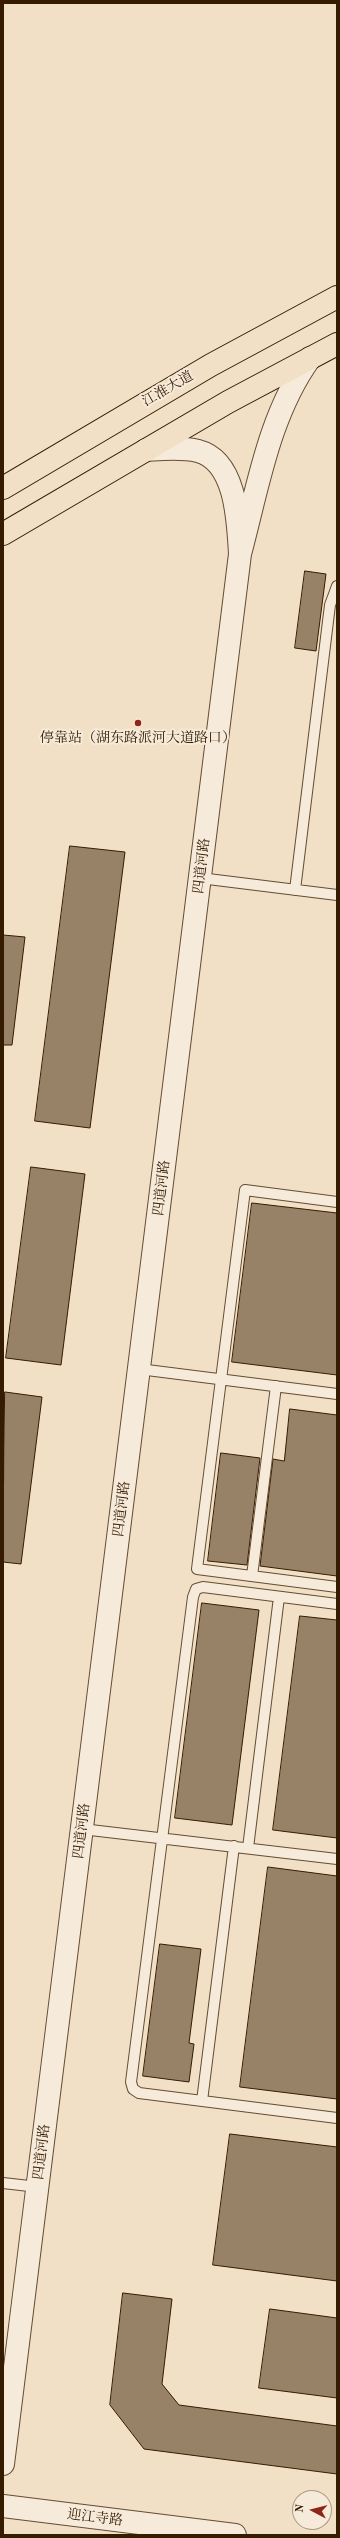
<!DOCTYPE html>
<html>
<head>
<meta charset="utf-8">
<style>
	body { margin:0 }
	#map { position:relative; width:340px; height:2538px; overflow:hidden; background:#f1dfc6; font-family:"Old Standard TT",serif }
	canvas { display:block }
	.frame { position:absolute; inset:0; border:4px solid #351c00; pointer-events:none }
	.north { position:absolute; left:292px; top:2490px; width:40px; height:40px; box-sizing:border-box; background:#f6eada; border:1px solid #a99883; border-radius:50%; rotate:277deg; font-size:11px; font-weight:700; line-height:16px; text-align:center; color:#351c00 }
	.north::after { content:''; display:block; margin:auto; width:14px; height:18px; background:#8f2418; clip-path:polygon(50% 0,100% 100%,50% 72%,0 100%) }
</style>
</head>
<body>
<div id="map">
<canvas width="340" height="2538"></canvas>
<div class="frame"></div>
<div class="north">N</div>
</div>
<script>
const ctx = document.querySelector('canvas').getContext('2d');
ctx.lineJoin = 'round';
function fill(path, color) {
  ctx.fillStyle = color;
  ctx.fill(path, 'evenodd');
}
function trace(path, color, width, dash) {
  ctx.strokeStyle = color;
  ctx.lineWidth = width;
  ctx.lineCap = dash ? 'butt' : 'round';
  ctx.setLineDash(dash || []);
  ctx.stroke(path);
}
function drawText(font, color, halo, rows, align = 'center') {
  ctx.font = font + ' "Old Standard TT","Noto Serif SC",serif';
  ctx.lineWidth = 4;
  ctx.setLineDash([]);
  ctx.textBaseline = 'middle';
  ctx.strokeStyle = halo;
  ctx.fillStyle = color;
  for (const [text, x, y, turn = 0] of rows) {
    ctx.save();
    ctx.translate(x, y);
    ctx.rotate((+turn || 0) * Math.PI / 180);
    ctx.textAlign = isNaN(turn) ? turn : align;
    if (halo) ctx.strokeText(text, 0, 0);
    ctx.fillText(text, 0, 0);
    ctx.restore();
  }
}
const building = new Path2D(`
	M305 571 326 574 316 651 295 648Z
	M70 846 125 852 90 1128 35 1121Z
	M3 935 25 937 12 1045H3Z
	M31 1167 85 1174 61 1365 6 1358Z
	M252 1203 337 1213V1375L232 1362Z
	M5 1392 42 1397 21 1564 3 1562Z
	M290 1409 337 1415V1576L260 1566 273 1459 284 1461Z
	M221 1453 260 1458 247 1565 208 1561Z
	M202 1603 259 1610 232 1825 175 1818Z
	M300 1616 337 1620V1838L273 1830Z
	M268 1867 337 1876V2099L240 2087Z
	M160 1944 201 1949 189 2043 194 2044 189 2082 143 2076Z
	M230 2134 337 2147V2281L213 2265Z
	M123 2293 172 2299 162 2384 179 2405 337 2426V2474L144 2449 110 2405Z
	M270 2309 337 2318V2398L259 2388Z`);
fill(building, '#978167');
trace(building, '#351c00', 1);
const service = new Path2D(`
	M200 878 337 895
	M295 890 330 605 337 586
	M337 1202 245 1190 197 1569 337 1587
	M139 1369 337 1394
	M252 1576 276 1386
	M337 1604 203 1587 196 1589 193 1597 131 2082 133 2089 139 2093 337 2118
	M82 1829 337 1859
	M248 1848 279 1597
	M202 2101 234 1846
	M3 2183 38 2187`);
const tertiary = new Path2D(`
	M146 450C163 449 181 447 198 451 237 461 238 523 240 554 258 487 269 415 310 358
	M3 2464 240 554
	M3 2506 235 2535`);
const primary = new Path2D(`
	M3 488 211 365 337 297
	M3 534 228 402 337 344`);
trace(service, '#644d32', 12);
trace(tertiary, '#644d32', 24);
trace(primary, '#351c00', 24);
trace(service, '#f6eada', 10);
trace(tertiary, '#f6eada', 22);
trace(primary, '#f1dfc6', 22);
for (const [x, y, r, color] of [
	[138,723,4,"#8f2418"]
]) {
  const dot = new Path2D();
  dot.arc(x, y, r, 0, 2 * Math.PI);
  ctx.fillStyle = color;
  ctx.fill(dot);
  trace(dot, '#f6eada', 1.5);
}
drawText('14px', '#351c00', '#f6eada', [
	["江淮大道",168,389,-30],
	["四道河路",202,866,-83],
	["四道河路",162,1188,-83],
	["四道河路",122,1509,-83],
	["四道河路",82,1831,-83],
	["四道河路",42,2152,-83],
	["迎江寺路",95,2518,7]
]);
drawText('14px', '#351c00', '#f6eada', [
	["停靠站（湖东路派河大道路口）",138,738]
]);
</script>
</body>
</html>
